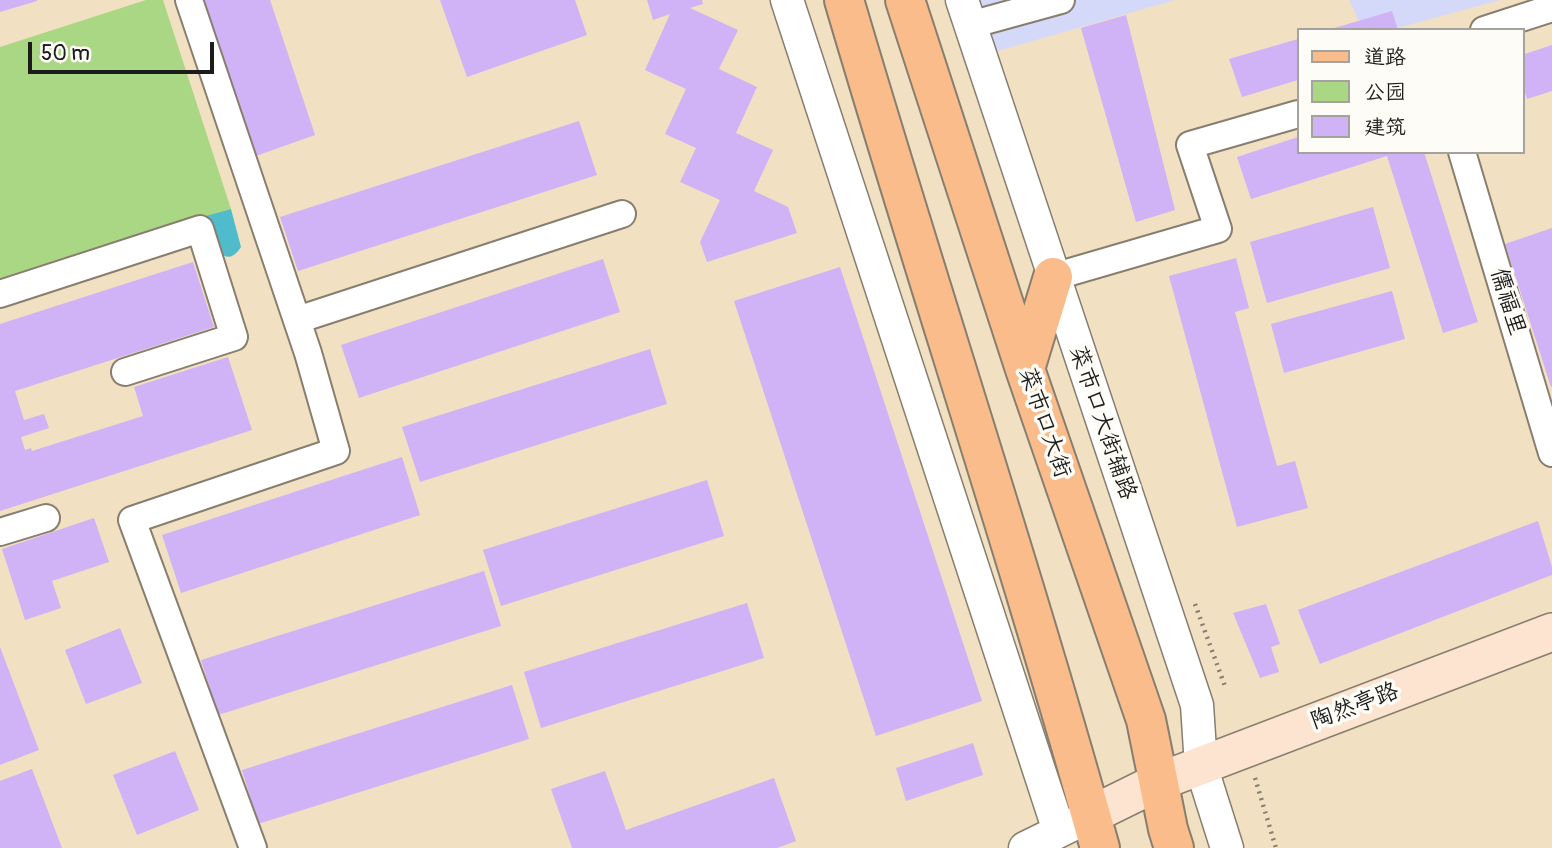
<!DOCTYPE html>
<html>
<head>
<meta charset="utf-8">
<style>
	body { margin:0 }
	#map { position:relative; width:1552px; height:848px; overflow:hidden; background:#f2e0c2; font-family:Pangolin,"LXGW WenKai TC",sans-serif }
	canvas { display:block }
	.legend { position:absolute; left:1297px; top:28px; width:228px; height:126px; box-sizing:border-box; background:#fdfcf7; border:2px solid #a3a29f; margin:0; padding:9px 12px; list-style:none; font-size:21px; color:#1c1c1c }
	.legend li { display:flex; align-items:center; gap:14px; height:35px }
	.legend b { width:35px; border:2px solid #a3a29f }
	.scale { position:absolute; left:28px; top:42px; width:186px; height:32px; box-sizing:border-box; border:4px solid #1c1c1c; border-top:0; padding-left:9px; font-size:21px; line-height:24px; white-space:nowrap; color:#1c1c1c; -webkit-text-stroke:5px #fdfcf7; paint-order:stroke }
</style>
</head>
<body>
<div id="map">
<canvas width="1552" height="848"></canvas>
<ul class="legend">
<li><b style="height:9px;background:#f9bc8a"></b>道路</li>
<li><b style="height:19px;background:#aad784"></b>公园</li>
<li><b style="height:19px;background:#d0b2f6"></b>建筑</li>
</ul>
<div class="scale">50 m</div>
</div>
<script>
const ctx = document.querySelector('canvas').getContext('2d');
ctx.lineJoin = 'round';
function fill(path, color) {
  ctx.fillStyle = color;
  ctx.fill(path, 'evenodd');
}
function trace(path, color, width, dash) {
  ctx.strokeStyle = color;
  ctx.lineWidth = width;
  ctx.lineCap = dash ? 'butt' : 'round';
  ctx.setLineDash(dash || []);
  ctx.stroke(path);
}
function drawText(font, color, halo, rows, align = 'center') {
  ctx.font = font + ' Pangolin,"LXGW WenKai TC",sans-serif';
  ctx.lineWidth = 7;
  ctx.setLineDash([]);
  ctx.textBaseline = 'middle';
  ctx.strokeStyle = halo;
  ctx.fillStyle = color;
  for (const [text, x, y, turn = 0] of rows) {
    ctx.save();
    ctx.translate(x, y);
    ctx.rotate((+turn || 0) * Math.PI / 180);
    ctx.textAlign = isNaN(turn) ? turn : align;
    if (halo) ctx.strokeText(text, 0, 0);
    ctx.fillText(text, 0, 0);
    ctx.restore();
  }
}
fill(new Path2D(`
	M975 0H1175L991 53Z
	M1349 0H1500L1390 30H1363Z`), '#d4d8f9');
fill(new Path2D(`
	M146 0H163L231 209 0 281V47Z`), '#aad784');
fill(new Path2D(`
	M231 209 241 247C221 277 210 230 206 216Z`), '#4fbbcb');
fill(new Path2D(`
	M0 0H37V1L0 12Z
	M204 0H270L315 135 253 157Z
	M440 0H575L587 35 467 77Z
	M647 0H702L703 4 690 8 738 30 719 69 757 87 736 133 773 150 754 191 788 207 797 233 707 262 700 242 720 200 680 182 696 148 665 134 686 89 645 70 670 14 653 20Z
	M1392 11 1398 30H1331V29Z
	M1126 15 1175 210 1136 222 1081 28Z
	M1298 39V80L1242 97 1229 59Z
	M1552 45V91L1527 99 1522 83V55Z
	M579 121 597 175 298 271 280 217Z
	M1298 137V152H1424L1478 322 1443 333 1387 156 1251 199 1237 157Z
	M1373 207 1390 268 1267 303 1250 242Z
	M1552 228V387H1551L1505 244Z
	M1236 258 1249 308 1235 312 1277 466 1295 461 1308 508 1237 527 1169 276Z
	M603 259 620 312 359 398 341 345Z
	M193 262 214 327 15 391 24 420 44 414 49 428 21 437 25 450 31 448 32 451 143 416 134 387 228 357 252 430 0 511V324Z
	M840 267 982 701 876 736 734 301Z
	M1392 291 1405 339 1284 373 1271 324Z
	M650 349 667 404 420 482 402 427Z
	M402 457 420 515 181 593 162 535Z
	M707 480 724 536 501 606 483 550Z
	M94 518 109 562 52 581 61 608 25 620 2 549Z
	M1538 521 1552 567V575L1320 664 1298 610Z
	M484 571 501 626 218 715 201 660Z
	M747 603 764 658 541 728 524 672Z
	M1266 604 1280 644 1271 647 1279 672 1260 678 1233 613Z
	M120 628 142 683 86 704 65 650Z
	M0 647 39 750 0 765Z
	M512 685 529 739 258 824 242 770Z
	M973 743 983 775 906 801 896 768Z
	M175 751 199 810 137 835 113 775Z
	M32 769 62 848H0V781Z
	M605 771 626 830 774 778 796 841 777 848H572L551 789Z`), '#d0b2f6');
const minor = new Path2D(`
	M189 0 308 353 336 451 132 520 253 848
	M970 25 1061 0
	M1484 30 1552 8
	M1462 152 1552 453
	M1053 277 1218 229 1190 145 1298 114
	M0 294 200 229 234 337 125 372
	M297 320 622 214
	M0 532 46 518`);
const tertiary = new Path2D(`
	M787 0 1059 831
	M962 0 1197 705 1201 766 1227 848
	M1025 848 1078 822`);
const secondary = new Path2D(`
	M1091 815 1158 782 1552 632`);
const primary = new Path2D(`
	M844 0C927 283 1021 564 1100 848
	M905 0 1025 369 1146 720 1168 829 1174 848
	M1025 369 1053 277`);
trace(minor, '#877e6f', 30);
trace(tertiary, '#877e6f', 35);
trace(secondary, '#877e6f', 40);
trace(primary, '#877e6f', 42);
trace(new Path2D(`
	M1195 604 1226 689
	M1255 778 1276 848`), '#877e6f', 4.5, [2, 5]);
trace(minor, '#fff', 26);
trace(tertiary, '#fff', 32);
trace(secondary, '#fde4d0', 37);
trace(primary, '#f9bc8a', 38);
drawText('23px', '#1c1c1c', '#fdfcf7', [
	["儒福里",1507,302,73],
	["菜市口大街",1044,423,71],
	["菜市口大街辅路",1102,423,71],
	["陶然亭路",1355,707,-21]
]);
</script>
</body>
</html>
